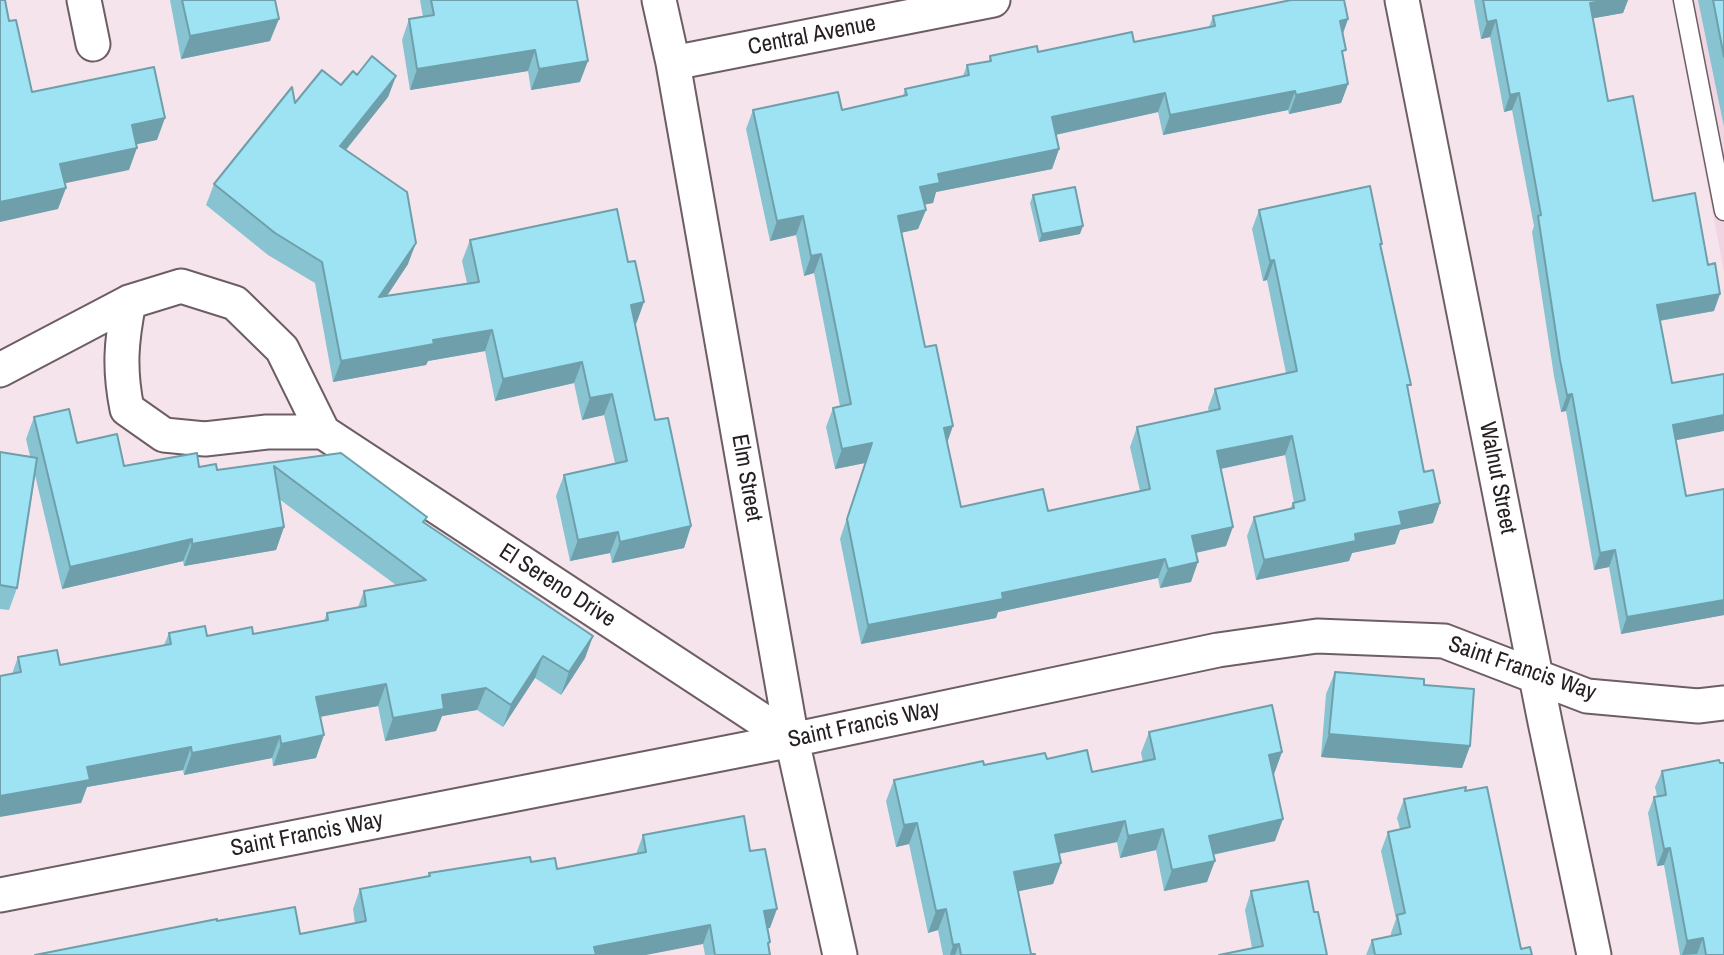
<!DOCTYPE html>
<html>
<head>
<meta charset="utf-8">
<style>
	body { margin:0 }
	canvas { display:block; background:#f6e4ec }
</style>
</head>
<body>
<canvas width="1724" height="955"></canvas>
<script>
const ctx = document.querySelector('canvas').getContext('2d');
ctx.lineJoin = 'round';
function fill(path, color) {
  ctx.fillStyle = color;
  ctx.fill(path, 'evenodd');
}
function trace(path, color, width, dash) {
  ctx.strokeStyle = color;
  ctx.lineWidth = width;
  ctx.lineCap = dash ? 'butt' : 'round';
  ctx.setLineDash(dash || []);
  ctx.stroke(path);
}
function drawText(font, color, halo, rows, align = 'center') {
  ctx.font = font + ' "Archivo Narrow",sans-serif';
  ctx.lineWidth = 5;
  ctx.setLineDash([]);
  ctx.textBaseline = 'middle';
  ctx.strokeStyle = halo;
  ctx.fillStyle = color;
  for (const [text, x, y, turn = 0] of rows) {
    ctx.save();
    ctx.translate(x, y);
    ctx.rotate((+turn || 0) * Math.PI / 180);
    ctx.textAlign = isNaN(turn) ? turn : align;
    if (halo) ctx.strokeText(text, 0, 0);
    ctx.fillText(text, 0, 0);
    ctx.restore();
  }
}
fill(new Path2D(`
	M1672 0H1724V272Z`), '#f0d6e2');
const lane = new Path2D(`
	M1683 0 1724 211`);
const street = new Path2D(`
	M84 0 93 44
	M659 0 673 63 792 740 840 955
	M1402 0 1545 722 1594 955
	M673 63 993 0
	M129 302C121 342 119 369 127 409L164 435 205 439 267 432H323
	M0 370 129 302 181 286 235 303 282 349 323 432
	M323 432 792 740
	M0 895 792 740 1218 650 1317 636 1444 641 1587 696 1698 706 1724 703`);
trace(lane, '#6d5e65', 21);
trace(street, '#6d5e65', 37);
trace(lane, '#fff', 18);
trace(street, '#fff', 33);
fill(new Path2D(`
	M170 0H275L270 41 181 59Z
	M420 0H577L580 82 531 90 528 71 410 90 402 40 409 19 423 17Z
	M1474 0H1628L1623 13 1593 18 1608 101 1653 201 1714 311 1660 321 1675 440 1686 496 1724 489V615L1621 634 1609 567 1594 570 1566 411 1561 412 1554 376 1532 232 1534 226 1512 110 1504 112 1490 37 1481 39Z
	M1698 0H1724V127Z
	M1213 16 1348 19 1343 34V59L1348 84 1341 103 1289 114 1288 110 1163 135 1158 112 1056 135 1059 149 1052 169 936 192 933 203 924 204 926 210 918 229 901 233 925 347 961 507 1048 511 1140 491 1130 447 1137 427 1209 412 1208 408 1215 389 1286 373 1267 280 1263 281 1252 229 1259 210 1381 248 1424 472 1440 503 1433 523 1400 530 1395 544 1352 553 1349 561 1256 580 1247 536 1254 517 1290 509 1293 503H1294L1285 455 1221 469 1226 546 1196 553 1191 582 1160 588 1158 578 998 612 996 618 861 644 840 539 865 463 835 469 826 427 833 408 840 406 814 273 804 276 796 235 770 241 746 129 753 110H842L903 96 905 89 963 76 967 65 989 61 990 56 1038 52 1134 42 1209 27Z
	M357 75 396 76 388 97 346 150 408 264 387 296 467 283 462 261 470 240 628 262 644 302 636 324H635L655 420 691 526 684 548 612 563 610 553 570 561 556 496 564 475 615 463 604 415 582 420 574 383 495 401 485 351 428 361 426 365 333 382 315 283 268 255 206 205 214 184 295 103 341 85Z
	M1033 195 1080 234 1039 242 1030 203Z
	M34 417 77 443 124 466 199 467 217 470 341 453 427 517 424 523 593 636 585 658 561 695 535 678 503 727 477 710 442 716 436 731 385 741 378 706 320 717 316 758 273 766 272 758 184 775 183 770 87 787 81 803 12 674 18 657 60 665 164 645 169 633 207 636 253 634 324 621 327 613 358 607 364 591 396 585 279 499 284 527 276 550 184 566 183 561 62 589 35 475 17 588 9 610 0 609V452L30 456 26 439Z
	M1335 672 1470 746 1462 768 1321 757 1326 694Z
	M1149 732 1282 752 1274 774H1273L1275 841 1213 855 1207 882 1164 891 1156 850 1120 858 1117 842 1059 854 1061 863 1053 884 1018 891 1031 954 1035 955H943L938 930 928 933 909 844 896 847 886 801 894 780 984 765 1047 759 1092 772 1143 762 1141 753Z
	M1662 771 1724 955H1680L1664 865 1657 866 1648 813 1654 797 1657 796 1655 787Z
	M1465 791 1521 949 1532 955H1366L1372 940 1391 936V933L1396 919 1381 851 1388 832 1400 829 1397 818 1404 799Z
	M643 835 750 851 770 928H767L770 955H705L703 944 35 955 217 921 300 934 355 923 353 909 360 889 428 876 429 873 531 862 557 869 636 854Z
	M1251 891 1314 912 1327 955 1252 948 1245 910Z`), '#87c3d1');
fill(new Path2D(`
	M1607 0H1628L1623 13 1584 20 1590 3Z
	M279 19 270 41 181 59 190 36Z
	M1348 19 1341 38 1340 21Z
	M1496 20 1490 37 1481 39 1487 22Z
	M535 50 528 71 410 90 417 69Z
	M588 61 580 82 531 90 539 69Z
	M396 76 388 97 332 167 340 146Z
	M1348 84 1341 103 1289 114 1296 95Z
	M1295 91 1288 110 1163 135 1170 115Z
	M1165 93 1158 112 1045 137 1052 117Z
	M1519 93 1512 110 1504 112 1510 95Z
	M165 118 157 140 124 147 132 125Z
	M137 148 129 170 52 186 60 164Z
	M1059 149 1052 169 936 192 933 203 913 207 920 187 938 174Z
	M66 188 58 209 0 222V202Z
	M926 210 918 229 891 235 898 216Z
	M803 216 796 235 770 241 777 221Z
	M1083 226 1080 234 1039 242 1042 234Z
	M416 243 408 264 372 318 379 297Z
	M821 254 814 273 804 276 811 256Z
	M1274 260 1267 280 1263 281 1270 261Z
	M1720 294 1714 311 1651 322 1657 305Z
	M644 302 636 324 623 326 631 305Z
	M492 330 485 351 428 361 426 365 333 382 341 361 433 340Z
	M582 362 574 383 495 401 503 379Z
	M612 394 604 415 582 420 590 398Z
	M1572 394 1566 411 1561 412 1567 395Z
	M1724 415V431L1667 442 1673 425Z
	M953 426 946 446 944 428Z
	M1292 436 1285 455 1210 471 1217 451Z
	M872 443 865 463 835 469 842 449Z
	M1440 503 1433 523 1400 530 1395 544 1352 553 1349 561 1256 580 1264 560 1355 534 1399 512Z
	M691 526 684 548 612 563 620 542Z
	M284 527 276 550 184 566 192 544Z
	M1233 527 1226 546 1185 555 1192 536Z
	M618 532 610 553 570 561 578 540Z
	M192 539 183 561 62 589 70 567Z
	M1615 550 1609 567 1594 570 1600 553Z
	M1165 559 1158 578 998 612 996 618 861 644 868 625 1002 593Z
	M1198 562 1191 582 1160 588 1168 569Z
	M1724 600V615L1621 634 1627 617Z
	M593 636 585 658 561 695 569 672Z
	M543 656 535 678 503 727 511 705Z
	M386 684 378 706 308 719 316 697Z
	M486 688 477 710 442 716 436 731 385 741 393 718 442 695Z
	M1329 734 1470 746 1462 768 1321 757Z
	M324 735 316 758 273 766 281 744Z
	M280 736 272 758 184 775 192 753Z
	M191 747 183 770 87 787 81 803 0 817V796L87 767Z
	M1282 752 1274 774 1261 777 1269 755Z
	M1283 819 1275 841 1201 857 1209 836Z
	M1125 821 1117 842 1047 856 1055 835Z
	M917 823 909 844 896 847 904 825Z
	M1163 829 1156 850 1120 858 1128 836Z
	M1670 848 1664 865 1657 866 1664 849Z
	M1215 861 1207 882 1164 891 1172 870Z
	M1061 863 1053 884 1006 894 1014 872Z
	M777 909 770 928 757 930 764 911Z
	M946 909 938 930 928 933 936 911Z
	M710 925 703 944 646 955H591L594 947Z
	M1703 938 1697 954 1682 955 1687 941Z
	M959 944 955 955H950L953 945Z`), '#6e9faa');
const building = new Path2D(`
	M0 0H5L9 21 16 20 32 92 154 67 165 118 132 125 137 148 60 164 66 188 0 202Z
	M182 0H275L279 19 190 36Z
	M431 0H577L588 61 539 69 535 50 417 69 409 19 434 15Z
	M1291 0H1344L1348 19 1340 21 1346 50 1342 51 1348 84 1296 95 1295 91 1170 115 1165 93 1052 117 1059 149 938 174 940 183 920 187 926 210 898 216 925 347 936 345 953 426 944 428 961 507 1043 489 1048 511 1150 489 1137 427 1220 409 1215 389 1297 371 1274 260 1270 261 1259 210 1370 186 1382 244H1380L1411 385H1407L1424 472 1433 470 1440 503 1399 512 1402 525 1355 534 1356 541 1264 560 1254 517 1294 508 1293 503 1305 500 1292 436 1217 451 1233 527 1192 536 1198 562 1168 569 1165 559 1002 593 1003 599 868 625 847 519 872 443 842 449 833 408 851 404 821 254 811 256 803 216 777 221 753 110 838 92 842 110 907 95 905 89 969 75 967 65 991 61 990 56 1037 46 1038 52 1132 32 1134 42 1215 26 1213 16Z
	M1483 0H1607L1590 3 1608 101 1633 96 1653 201 1695 193 1708 265 1715 263 1720 294 1657 305 1672 383 1724 374V415L1673 425 1686 496 1724 489V600L1627 617 1615 550 1600 553 1572 394 1567 395 1560 360 1538 216 1541 215 1519 93 1510 95 1496 20 1487 22Z
	M1713 0H1724V57Z
	M372 56 396 76 340 146 407 192 416 243 379 297 479 282 470 240 617 209 628 262 635 261 644 302 631 305 655 420 668 418 691 526 620 542 618 532 578 540 564 475 627 461 612 394 590 398 582 362 503 379 492 330 433 340 434 344 341 361 322 262 275 233 214 184 292 87 295 103 322 70 341 85 353 71 357 75Z
	M1075 187 1083 226 1042 234 1033 195Z
	M69 409 77 443 117 434 124 466 197 453 199 467 216 464 217 470 341 453 427 517 423 522 593 636 569 672 543 656 511 705 486 688 442 695 444 709 393 718 386 684 316 697 324 735 281 744 280 736 192 753 191 747 87 767 90 780 0 796V676L21 672 18 657 57 650 60 665 171 644 169 633 205 626 207 636 252 627 253 634 328 620 327 613 366 606 364 591 426 580 274 466 284 527 192 544V539L70 567 34 417Z
	M0 452 37 458 17 588 0 585Z
	M1335 672 1424 679V685L1474 689 1470 746 1329 734Z
	M1272 705 1282 752 1269 755 1283 819 1209 836 1215 861 1172 870 1163 829 1128 836 1125 821 1055 835 1061 863 1014 872 1031 954H1035V955H961L959 944 953 945 946 909 936 911 917 823 904 825 894 780 983 761 984 765 1045 753 1047 759 1087 750 1092 772 1155 759 1149 732Z
	M1719 760 1720 763H1724V955H1706L1703 938 1687 941 1670 848 1664 849 1654 797 1666 795 1662 771Z
	M1466 787 1465 791 1487 787 1521 949 1530 947 1532 955H1375L1372 940 1401 934 1397 915 1405 913 1388 832 1410 827 1404 799Z
	M744 816 750 851 765 849 777 909 764 911 770 942 768 943 770 955H715L710 925 594 947 596 955H35L217 919V921L295 907 300 934 366 921 360 889 430 876 429 873 530 857 531 862 555 858 557 869 646 852 643 835Z
	M1308 881 1314 912H1318L1327 955H1219L1263 946 1251 891Z`);
fill(building, '#9de3f3');
trace(building, '#6e9faa', 2);
drawText('23px', '#262023', '#fff', [
	["Central Avenue",812,36,-11],
	["Elm Street",746,478,80],
	["Walnut Street",1497,478,79],
	["El Sereno Drive",557,586,33],
	["Saint Francis Way",1522,669,19],
	["Saint Francis Way",864,725,-12],
	["Saint Francis Way",307,835,-11]
]);
</script>
</body>
</html>
